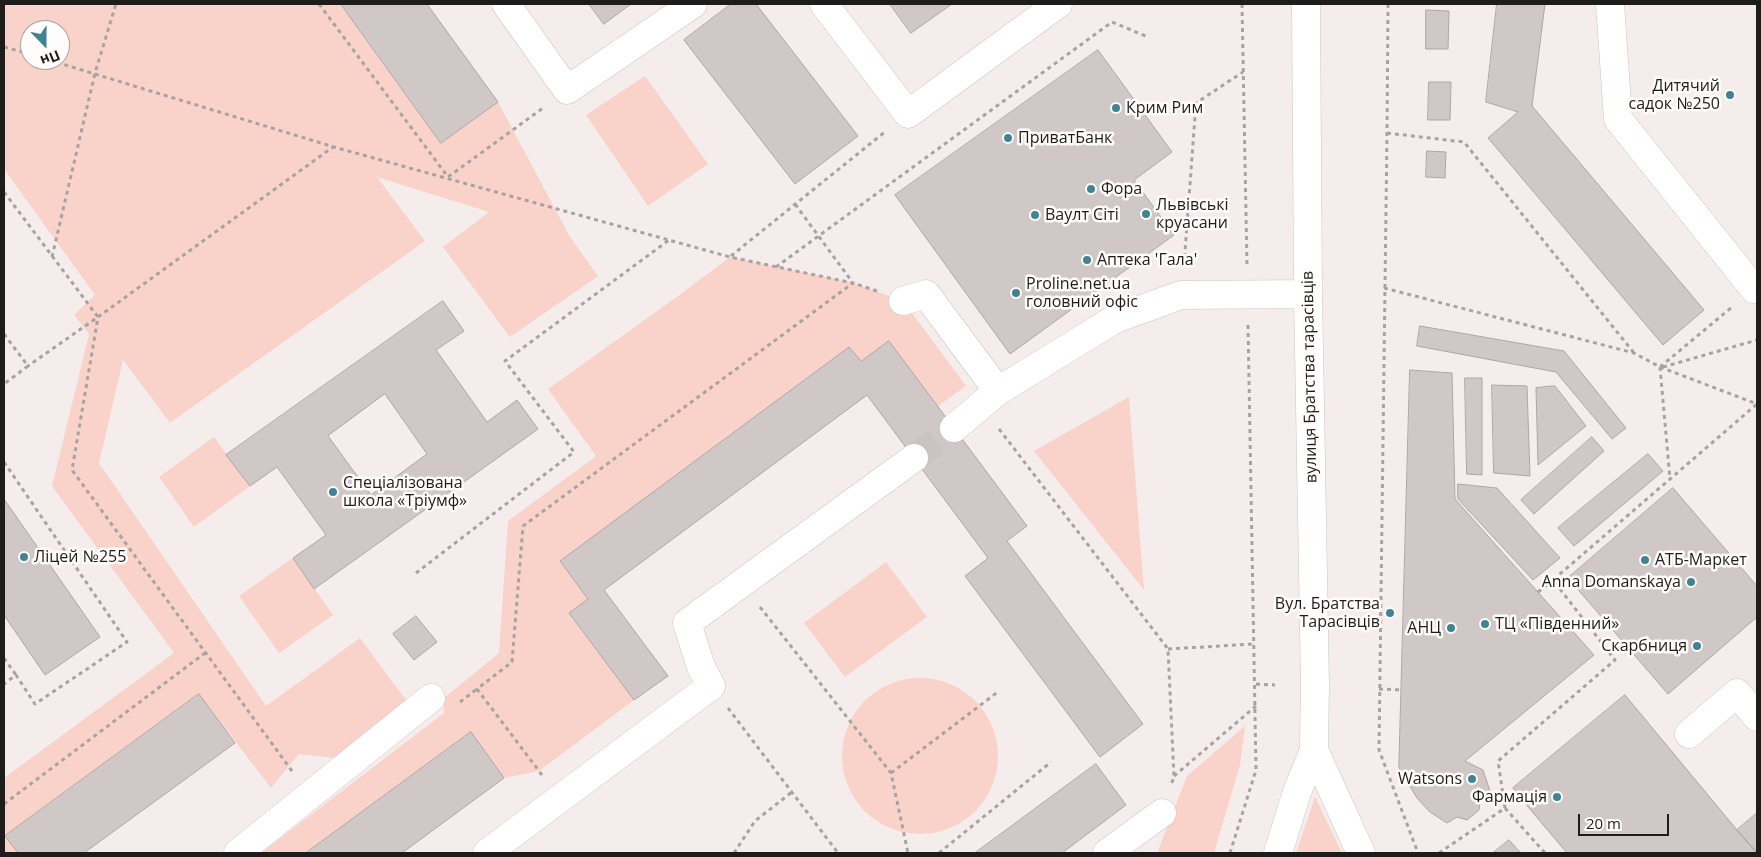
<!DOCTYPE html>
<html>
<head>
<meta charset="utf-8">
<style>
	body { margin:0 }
	#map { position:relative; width:1761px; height:857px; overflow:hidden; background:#f4edec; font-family:"Open Sans",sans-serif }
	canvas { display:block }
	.frame { position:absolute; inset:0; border:5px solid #1f1d1c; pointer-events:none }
	.north { position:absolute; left:20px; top:20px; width:50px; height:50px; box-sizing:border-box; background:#fffcfb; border:1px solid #a5a3a2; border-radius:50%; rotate:158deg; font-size:14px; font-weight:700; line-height:20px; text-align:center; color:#1f1d1c }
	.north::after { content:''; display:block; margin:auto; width:18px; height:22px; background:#408493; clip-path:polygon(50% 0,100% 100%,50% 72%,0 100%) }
	.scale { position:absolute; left:1578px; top:814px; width:91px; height:22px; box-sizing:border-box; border:2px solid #1f1d1c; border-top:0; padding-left:6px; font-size:15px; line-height:18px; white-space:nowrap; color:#1f1d1c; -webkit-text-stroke:4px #fffcfb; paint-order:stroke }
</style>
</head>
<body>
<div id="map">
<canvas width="1761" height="857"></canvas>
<div class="frame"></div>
<div class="north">Пн</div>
<div class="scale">20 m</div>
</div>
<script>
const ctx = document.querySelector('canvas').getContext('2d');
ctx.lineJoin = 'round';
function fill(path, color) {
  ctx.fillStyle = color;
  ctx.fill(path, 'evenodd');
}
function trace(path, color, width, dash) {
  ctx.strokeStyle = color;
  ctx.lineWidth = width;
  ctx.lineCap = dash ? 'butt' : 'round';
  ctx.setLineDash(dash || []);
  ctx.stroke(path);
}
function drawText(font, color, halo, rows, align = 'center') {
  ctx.font = font + ' "Open Sans",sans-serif';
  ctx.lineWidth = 5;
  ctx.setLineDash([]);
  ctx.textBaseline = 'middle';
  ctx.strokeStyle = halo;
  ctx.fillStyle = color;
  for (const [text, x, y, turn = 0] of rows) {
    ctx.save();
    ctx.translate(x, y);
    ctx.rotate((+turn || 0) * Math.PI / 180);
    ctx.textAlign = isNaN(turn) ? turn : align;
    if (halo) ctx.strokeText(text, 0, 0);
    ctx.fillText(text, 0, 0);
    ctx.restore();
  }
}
fill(new Path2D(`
	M4 4H341L441 143 498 102 570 237 598 276 510 337 443 247 489 212 377 177 425 241 170 423 123 360 99 463 266 706 360 638 409 704 334 758 299 754 271 788 199 694 5 836 18 853H4V778L174 653 52 486 89 334 74 315 95 295 4 169ZM30 30H60V60H30Z
	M645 76 708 164 648 206 586 115Z
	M730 257 853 283 903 301 966 386 938 406 889 341 861 361 849 347 560 561 588 599 569 614 634 700 539 771 504 778 471 732 306 853H261L444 713V698L499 653 508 521 596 456 548 389 678 296Z
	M1129 397 1144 590 1034 451Z
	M214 437 250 486 194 527 159 477Z
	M293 558 333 615 279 653 239 596Z
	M886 562 927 617 845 677 804 623Z
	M842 756a78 78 0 1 1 156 0a78 78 0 1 1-156 0Z
	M1245 726 1240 765 1214 853H1157L1187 776Z
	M1315 797 1342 853H1296Z`), '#f9d3c9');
const building = new Path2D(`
	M341 4H427L498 102 441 143Z
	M589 4H631L604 24Z
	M731 4H756L858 136 795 184 684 40Z
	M890 4H952L911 33Z
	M1497 4H1545L1532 106 1704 310 1663 345 1488 138 1518 112 1486 102Z
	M1426 10 1449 11 1448 49H1426Z
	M1098 50 1172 152 1134 180 1174 235 1010 354 895 195Z
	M1429 82H1451L1450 120H1428Z
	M1427 151 1446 152 1445 178 1426 177Z
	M443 301 464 331 436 350 487 422 517 400 538 429 314 589 293 558 326 535 277 467 250 486 226 455ZM385 394 427 454 371 495 328 436Z
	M1420 326 1564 351 1626 428 1612 439 1556 372 1417 346Z
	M889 341 1027 526 1007 541 1143 724 1100 757 965 576 988 558 867 395 604 590 668 676 634 700 569 613 588 599 560 561 849 347 861 361Z
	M1410 370 1452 373 1455 499 1594 655 1465 761 1483 770 1490 791 1480 802 1479 810 1467 820 1457 817 1447 823 1430 812 1417 798 1399 768Z
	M1465 378H1482V475L1467 474Z
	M1492 385 1527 386 1530 476 1494 473Z
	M1555 386 1586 426 1538 465 1536 388Z
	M1592 437 1604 451 1534 514 1521 500Z
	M1648 454 1663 471 1574 546 1558 528Z
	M1458 484 1497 488 1560 558 1533 580 1458 499Z
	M1673 488 1757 586V617L1668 694 1568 578Z
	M4 499 100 637 45 675 4 615Z
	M416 616 437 642 414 660 393 634Z
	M199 694 235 743 84 853H18L5 836Z
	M1625 695 1737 830 1757 853H1567L1534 814 1513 788Z
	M471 732 504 778 402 853H306Z
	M1096 764 1126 805 1062 853H975Z
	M1757 813V853L1737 830Z
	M1509 840 1521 853H1493Z`);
fill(building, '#cfc8c6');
trace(building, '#ada6a4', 1);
trace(new Path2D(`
	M914 458 954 428`), '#c9c3c2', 28, [28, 14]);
const minor = new Path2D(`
	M506 4 567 90 693 4
	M824 4 908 114 1058 4
	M1610 4 1618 119 1754 289H1757
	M903 301 926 294 998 391
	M954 428 998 391 1115 319 1181 295 1308 294
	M1689 734 1737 693 1757 717
	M1314 750 1361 853
	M238 853 431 698
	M487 853 711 686 701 667 687 623 914 458
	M1107 853 1162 813
	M1278 853 1297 792 1314 750V744L1315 686 1308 294 1306 4`);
trace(minor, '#ccc5c3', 29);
trace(new Path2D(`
	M319 4 448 177 543 108
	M1242 4 1247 266
	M1388 4 1387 133 1379 750 1418 853
	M4 47 30 54
	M49 60 334 147 730 257 853 283 877 291
	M1387 133 1464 142 1634 353
	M4 192 98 317 28 366
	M731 256 886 131
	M52 257 95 73 116 4
	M1184 265 1196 103 1243 72
	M776 267 1112 22 1148 37
	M1384 288 1634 353 1660 367 1732 307
	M4 334 28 366 4 384
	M1660 367 1670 479
	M1660 367 1757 404
	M1663 367 1757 340
	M999 429 1168 649 1174 777 1171 785
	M4 462 127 642 35 704 16 675 4 684
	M416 573 574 452 505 361 669 240
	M1538 592 1553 580
	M760 607 891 773 908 853
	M1168 649 1254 644
	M4 658 16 675
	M1256 684 1275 685
	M1379 689 1402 690
	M460 702 477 689
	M728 708 838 853
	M292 771 72 470 98 317 333 147
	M891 773 999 691
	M542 775 477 689 512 662 523 526 853 283 795 204
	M1174 776 1256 706
	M4 804 205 653
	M1505 808 1545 853
	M734 853 755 821 792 792
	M939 853 1051 762
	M1230 853 1256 770 1248 324
	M1439 853 1505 808 1498 761 1615 660 1553 580 1757 404`), '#a8a2a1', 3, [4, 4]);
trace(minor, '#fff', 28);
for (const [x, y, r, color] of [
	[1730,95,5,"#408493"],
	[1116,108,5,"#408493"],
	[1008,138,5,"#408493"],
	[1091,189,5,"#408493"],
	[1146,214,5,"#408493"],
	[1035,215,5,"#408493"],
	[1087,260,5,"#408493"],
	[1016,293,5,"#408493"],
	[333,492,5,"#408493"],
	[24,557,5,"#408493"],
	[1645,560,5,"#408493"],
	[1691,582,5,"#408493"],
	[1390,613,5,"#408493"],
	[1485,624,5,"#408493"],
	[1451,628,5,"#408493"],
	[1697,646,5,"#408493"],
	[1472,779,5,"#408493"],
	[1557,797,5,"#408493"]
]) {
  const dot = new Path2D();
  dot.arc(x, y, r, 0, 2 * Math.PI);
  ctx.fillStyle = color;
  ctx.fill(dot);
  trace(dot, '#fffcfb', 2);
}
drawText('16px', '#1f1d1c', '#fffcfb', [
	["Дитячий",1720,86,"right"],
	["садок №250",1720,104,"right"],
	["Крим Рим",1126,108],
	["ПриватБанк",1018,138],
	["Фора",1101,189],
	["Львівські",1156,205],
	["круасани",1156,223],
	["Ваулт Сіті",1045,215],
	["Аптека 'Гала'",1097,260],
	["Proline.net.ua",1026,284],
	["головний офіс",1026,302],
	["Спеціалізована",343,483],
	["школа «Тріумф»",343,501],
	["Ліцей №255",34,557],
	["АТБ-Маркет",1655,560],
	["Anna Domanskaya",1681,582,"right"],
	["Вул. Братства",1380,604,"right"],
	["Тарасівців",1380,622,"right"],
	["ТЦ «Південний»",1495,624],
	["АНЦ",1441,628,"right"],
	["Скарбниця",1687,646,"right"],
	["Watsons",1462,779,"right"],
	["Фармація",1547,797,"right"]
], 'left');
drawText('16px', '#1f1d1c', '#fffcfb', [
	["вулиця Братства тарасівців",1310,377,-91]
]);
</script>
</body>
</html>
